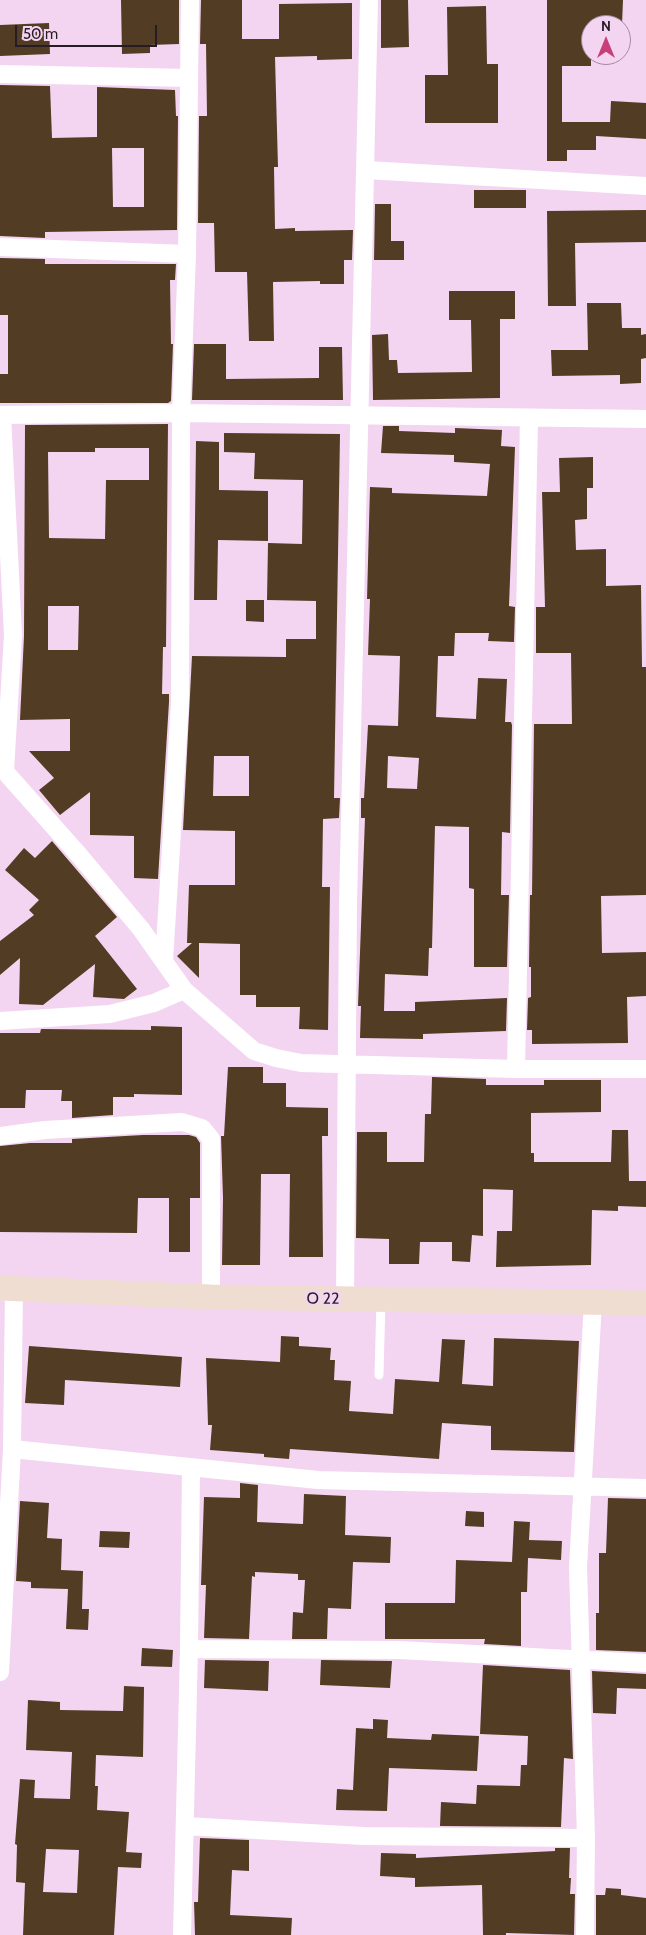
<!DOCTYPE html>
<html>
<head>
<meta charset="utf-8">
<style>
	body { margin:0 }
	#map { position:relative; width:646px; height:1935px; overflow:hidden; background:#f3d5f1; font-family:Cabin,sans-serif }
	canvas { display:block }
	.north { position:absolute; left:581px; top:15px; width:50px; height:50px; box-sizing:border-box; background:#f3d5f1; border:1px solid #a18ba0; border-radius:50%; rotate:0deg; font-size:14px; font-weight:700; line-height:20px; text-align:center; color:#271c26 }
	.north::after { content:''; display:block; margin:auto; width:18px; height:22px; background:#c73e78; clip-path:polygon(50% 0,100% 100%,50% 72%,0 100%) }
	.scale { position:absolute; left:15px; top:25px; width:142px; height:22px; box-sizing:border-box; border:2px solid #271c26; border-top:0; padding-left:6px; font-size:15px; line-height:18px; white-space:nowrap; color:#271c26; -webkit-text-stroke:4px #f3d5f1; paint-order:stroke }
</style>
</head>
<body>
<div id="map">
<canvas width="646" height="1935"></canvas>
<div class="north">N</div>
<div class="scale">50 m</div>
</div>
<script>
const ctx = document.querySelector('canvas').getContext('2d');
ctx.lineJoin = 'round';
function fill(path, color) {
  ctx.fillStyle = color;
  ctx.fill(path, 'evenodd');
}
function trace(path, color, width, dash) {
  ctx.strokeStyle = color;
  ctx.lineWidth = width;
  ctx.lineCap = dash ? 'butt' : 'round';
  ctx.setLineDash(dash || []);
  ctx.stroke(path);
}
function drawText(font, color, halo, rows, align = 'center') {
  ctx.font = font + ' Cabin,sans-serif';
  ctx.lineWidth = 5;
  ctx.setLineDash([]);
  ctx.textBaseline = 'middle';
  ctx.strokeStyle = halo;
  ctx.fillStyle = color;
  for (const [text, x, y, turn = 0] of rows) {
    ctx.save();
    ctx.translate(x, y);
    ctx.rotate((+turn || 0) * Math.PI / 180);
    ctx.textAlign = isNaN(turn) ? turn : align;
    if (halo) ctx.strokeText(text, 0, 0);
    ctx.fillText(text, 0, 0);
    ctx.restore();
  }
}
fill(new Path2D(`
	M121 0H179V44L150 45V53L122 54Z
	M201 0H242V39H279V4L352 3V59L317 60V56L275 57 278 167H274L275 229 295 228V231L353 230 352 260H344V284H320V281L273 282 274 341H249L247 272H215L214 223H198L199 116H207L206 44H200Z
	M381 0H408L409 47 381 48Z
	M547 0H623L622 25H591V66H562V122H610L611 101 646 103V139L596 136V150H567V161H547Z
	M486 6 487 64H498V123H425V75H448L447 7Z
	M49 23 50 54 0 56V25Z
	M0 85 50 86 52 138 97 137V87L175 90 176 116H178L177 230 45 232V238L0 236ZM112 148H144V207H113Z
	M474 190H526V208H474Z
	M375 204H391V241H404V260H374Z
	M646 210V242L575 243 576 306H548L547 211Z
	M0 258 45 259V264H176L175 280H170L171 344H173L171 401 168 403H0V374H8V315H0Z
	M449 291H515V319H500V398L373 400 372 335 388 334 389 360H397L398 373 472 372 471 320H449Z
	M587 303H621L622 328H641V335L646 334V358L641 359V383L620 384V375L552 376 551 350H588Z
	M194 344H226V379L319 378V347H342L343 400H192Z
	M168 424 166 647H163L162 694H169V702L158 879 134 878V836L90 835V792L60 815 39 790 54 778 29 751H70V719L20 720 24 636 25 425ZM95 448H149V480H106L105 539 49 538 48 452H95ZM48 606H79L78 650H48Z
	M383 426H399V431L455 433V428L502 430 501 446 515 447 509 606 515 607 514 642 488 641 489 633H455L454 656H438L436 717 476 719 478 678 507 679 505 722H511L512 725 510 833 502 832 501 895H509L507 967H474V889L469 888V827L435 826 432 948H429L428 976 385 974 384 1011H415V1002L507 998 506 1031 423 1034V1039L360 1038 361 1006H358L365 818H361V798H364L368 725 398 726 400 656 368 655 370 599H367L370 487 392 488V493L487 496 490 464 454 462V455L381 453ZM388 756 419 758 417 789 387 788Z
	M224 433 340 434 334 798H340L339 818 323 819 322 887H330L328 1030 299 1029 300 1007H256V995H240V944L199 943V978L177 956 192 943H187L189 885H235V831L183 830 192 656 286 657V639H316V601L267 600 268 543 302 544 303 480 254 479 255 453 224 452ZM214 756H249V796H213Z
	M196 441 219 442V490L268 491V541L218 540 217 600H194Z
	M593 457V488H587V519L575 520 576 550 606 549V586L641 585 642 667H646V895L601 896 602 953 646 952V996L627 997 628 1043 532 1044V1030H527L528 998 531 997V967H529L530 895H532L534 724H572L571 653H536V607H545L542 492H560L559 458Z
	M246 600H264V622L246 621Z
	M52 841 117 917 95 936 137 989 124 999 93 997 95 964 43 1005 19 1004 20 958 0 975V941L34 915 29 910 39 900 5 870 24 848 35 858Z
	M151 1026 182 1027V1095L134 1094V1097H113V1115L72 1118V1101H61L62 1090H26L25 1108H0V1033H40L41 1029 151 1030Z
	M228 1067H263V1083H286V1107L328 1108V1136H322L323 1257H289L290 1174H261L260 1265H222L223 1198 221 1136H224Z
	M432 1077 486 1079V1085H544V1080H601V1112L531 1113V1153H534V1162H611L612 1130H628L629 1181H646V1207L618 1206V1211L592 1210 591 1265 496 1267 497 1231H512L513 1190 483 1189V1236L472 1235 470 1262 452 1261V1242H420L419 1264H389V1239L356 1238 357 1132H387V1162H424L425 1114H431Z
	M143 1135H189L196 1137 200 1143V1198H190V1252H169V1198H138L137 1233 0 1232V1146L30 1143H72V1139Z
	M281 1336 299 1337V1346L331 1348 330 1360H335L334 1380 351 1381 349 1411 393 1414 395 1379 439 1382 442 1339 465 1340 462 1384 493 1386 494 1338 579 1341 574 1452 491 1450V1426L442 1423 439 1459 290 1449 289 1459 264 1457V1454L210 1450 212 1425H208L206 1358 280 1362Z
	M29 1346 182 1357 180 1387 65 1380 64 1405 25 1403Z
	M240 1483 258 1485 257 1522 303 1524 304 1494 346 1496 345 1535 391 1537 390 1563 353 1562 351 1609 328 1608 327 1639H292L293 1612 303 1613 305 1580H298V1574L255 1572V1577L252 1576 249 1639 204 1638 206 1585H201L204 1497 240 1498Z
	M608 1498 646 1499V1652L596 1650V1613H599V1553H606Z
	M20 1501 49 1503 47 1538 62 1539 61 1570 83 1571 82 1609H89L88 1630 66 1629 68 1589 31 1588V1582L16 1581Z
	M466 1511 484 1512V1527L465 1526Z
	M514 1521 530 1522 529 1540 562 1541 561 1560 528 1558 527 1592H521V1646L484 1644 485 1639H385V1603H455L456 1560 512 1562Z
	M100 1531 130 1532 129 1548 99 1547Z
	M142 1648 173 1650 172 1667 141 1666Z
	M205 1660 269 1661 268 1691 204 1688Z
	M321 1660 392 1661 390 1688 320 1685Z
	M483 1665 570 1670 573 1759 564 1758 561 1827 440 1826 441 1802 476 1804 477 1785 520 1786 521 1765H527L528 1736 480 1734Z
	M592 1671 646 1674V1689L617 1688 616 1714 593 1713Z
	M124 1686 144 1687 143 1757 96 1755 95 1786H98L97 1810 129 1812 126 1852 142 1853 141 1868 118 1867 114 1935H23L25 1883 16 1882 17 1845 15 1844 20 1779 35 1780 34 1798 70 1799 72 1752 26 1750 28 1700 60 1702V1710L123 1711ZM46 1849 79 1850 77 1893 43 1892Z
	M373 1719 388 1720 387 1738 431 1740 432 1734 479 1736 477 1771 389 1768 387 1811 336 1810 337 1789 353 1790 356 1728 373 1729Z
	M200 1838 249 1840V1871L232 1870 230 1915 292 1918 291 1935H195L194 1902H198Z
	M555 1848H570L569 1878H571L570 1894H575L574 1935 506 1933V1935H483L482 1885 415 1887V1878L380 1876 381 1853 416 1854V1858L555 1851Z
	M606 1888 621 1889V1895L646 1898V1935H596V1895H605Z`), '#533c24');
trace(new Path2D(`
	M379 1375 381 1300`), '#fff', 9);
trace(new Path2D(`
	M0 74 189 78
	M366 170 646 186
	M0 247 187 254
	M0 415 181 413 646 419
	M2 415 13 635 5 771
	M0 766 79 855 141 929 184 990 254 1051 276 1058 301 1063 516 1069H646
	M164 961 180 702 181 413 187 254 190 0
	M0 1021 110 1014 154 1003 184 990
	M516 1069 529 418
	M0 1136 45 1130 182 1122 202 1128 211 1139V1297
	M345 1299 348 904 369 0
	M12 1449 318 1480 646 1488
	M189 1649 191 1468
	M0 1672 12 1449 14 1289
	M185 1826 363 1836 586 1838
	M182 1935 189 1649 399 1650 646 1663
	M585 1935 586 1838 578 1567 593 1302`), '#fff', 18);
trace(new Path2D(`
	M0 1288 211 1297 646 1303`), '#f0ddd2', 25);
drawText('16px', '#271c26', '#f3d5f1', [
	["O 22",323,1299,1]
]);
</script>
</body>
</html>
